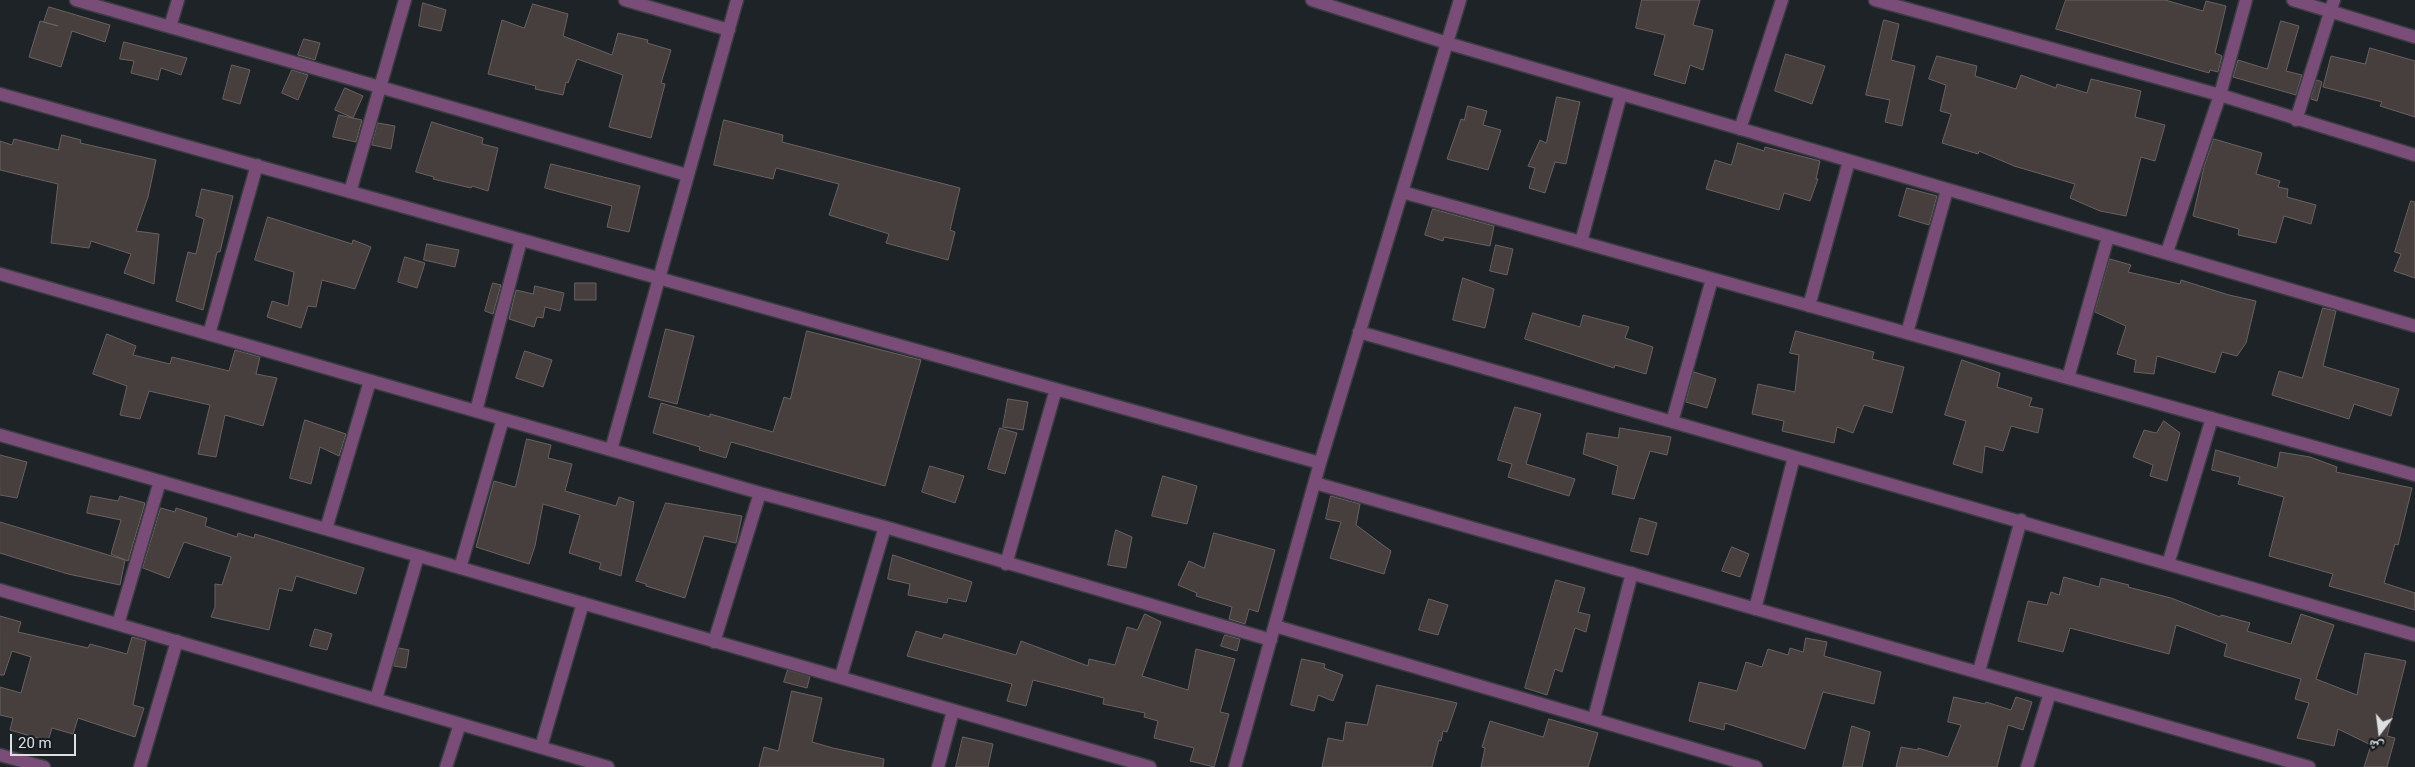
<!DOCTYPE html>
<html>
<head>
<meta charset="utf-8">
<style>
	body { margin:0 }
	#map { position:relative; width:2415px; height:767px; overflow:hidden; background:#1e2328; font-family:Roboto,"Noto Naskh Arabic",sans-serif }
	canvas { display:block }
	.north { position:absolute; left:2355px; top:707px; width:50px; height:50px; -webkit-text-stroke:4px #151a1e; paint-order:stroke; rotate:195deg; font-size:14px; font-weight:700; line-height:20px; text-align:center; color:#dce0e3 }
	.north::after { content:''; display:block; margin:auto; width:18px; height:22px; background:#dce0e3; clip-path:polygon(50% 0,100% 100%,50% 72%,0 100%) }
	.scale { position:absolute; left:10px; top:734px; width:66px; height:22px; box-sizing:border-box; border:2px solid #dce0e3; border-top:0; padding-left:6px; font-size:15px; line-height:18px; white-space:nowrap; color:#dce0e3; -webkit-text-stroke:4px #151a1e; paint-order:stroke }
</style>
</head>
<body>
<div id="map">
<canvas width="2415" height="767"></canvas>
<div class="north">ش</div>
<div class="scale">20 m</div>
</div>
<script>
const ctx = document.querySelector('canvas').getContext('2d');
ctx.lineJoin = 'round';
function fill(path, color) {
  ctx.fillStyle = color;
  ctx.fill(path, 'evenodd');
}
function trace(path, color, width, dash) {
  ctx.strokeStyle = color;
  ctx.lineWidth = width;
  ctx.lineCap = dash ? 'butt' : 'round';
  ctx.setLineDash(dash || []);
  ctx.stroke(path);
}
const building = new Path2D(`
	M1642 0H1700L1693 25 1713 30 1703 70 1690 65 1685 84 1654 75 1665 35 1636 28Z
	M2066 0H2165L2203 11 2206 1 2226 6 2215 53 2222 56 2218 72 2210 70 2209 73 2056 29Z
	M423 3 446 10 441 31 419 26Z
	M533 4 568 14 563 36 612 55 618 33 648 40 647 43 671 50 661 83 665 84 651 138 609 127 623 75 577 59 568 83 566 82 563 95 535 89 536 86 488 74 502 20 524 28Z
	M49 7 110 25 105 42 72 31 61 67 29 57 40 21 58 26 44 22Z
	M1884 20 1899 24 1891 60 1915 66 1902 126 1885 122 1890 100 1866 95Z
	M2281 21 2299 26 2286 71 2302 75 2296 95 2233 77 2238 60 2267 69Z
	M304 39 320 43 315 60 298 55Z
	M124 42 187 58 181 75 161 68 158 80 131 73 134 61 120 59Z
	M2370 48 2415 61V117L2380 106 2382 102 2323 87 2331 56 2365 64Z
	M1786 54 1825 66 1812 104 1775 91Z
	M1937 56 1977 66 1975 76 2016 89 2021 75 2056 88 2057 84 2087 93 2091 79 2141 91 2135 117 2165 125 2155 161 2141 157 2126 216 2100 211 2070 198 2075 184 2014 166 1979 151 1978 154 1942 143 1951 114 1940 111 1946 85 1929 79Z
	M232 65 250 70 240 104 223 99Z
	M292 70 308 75 298 100 282 93Z
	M2317 80 2322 82 2317 101 2311 99Z
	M345 88 363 96 353 118 335 110Z
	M1557 97 1580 102 1566 164 1555 162 1545 193 1529 188 1535 168 1528 166 1540 140 1546 143Z
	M1468 106 1487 111 1483 125 1501 130 1488 170 1447 159 1461 119 1464 120Z
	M339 115 362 120 356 142 333 137Z
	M724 120 783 135 782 142 960 188 950 230 955 232 948 260 886 243 889 234 829 215 839 184 776 168 773 179 714 165Z
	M432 122 483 138 482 144 498 148 488 191 472 186 471 188 433 179 434 177 416 172Z
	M378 123 395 126 391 149 372 145Z
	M62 135 81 140 80 143 156 160 148 197 136 231 159 234 154 284 124 273 131 254 91 241 89 248 51 243 58 184 0 170V141L12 145 14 139 58 150Z
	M2214 139 2262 153 2256 174 2280 181 2278 187 2288 189 2287 197 2316 205 2311 224 2284 216 2276 243 2238 235 2239 229 2193 216 2204 167Z
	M1738 143 1764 151 1765 147 1820 161 1816 179H1818L1810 201 1784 193 1779 210 1706 189 1715 160 1731 165Z
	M551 164 640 186 629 232 607 227 612 206 545 188Z
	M1907 188 1937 196 1929 225 1899 216Z
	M202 189 233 196 220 252H217L203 310 176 301 188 252 196 254 204 219 196 216Z
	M2411 201 2415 202V278L2394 271 2401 254 2395 252Z
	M1433 209 1494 226 1490 246 1444 237 1443 241 1425 235Z
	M268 217 352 244 353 240 371 247 355 289 322 280 316 307 308 306 301 328 267 317 272 301 288 306 294 272 255 260Z
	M427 244 459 250 455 267 424 260Z
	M1496 245 1513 249 1507 275 1490 271Z
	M405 257 425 263 417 288 398 282Z
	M2110 259 2131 265 2128 272 2180 284 2181 280 2229 295 2256 301 2246 343 2237 356 2222 352 2215 373 2157 356 2154 374 2134 372 2136 360 2117 354 2126 326 2095 312Z
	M1463 278 1494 289 1485 328 1453 320Z
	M493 283 501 285 493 314 485 311Z
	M575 283H596V300H575Z
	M535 286 564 293 560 311 545 307 543 318 537 317 534 327 509 319 516 290 533 294Z
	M2323 308 2336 311 2323 366 2399 389 2391 416 2354 404 2349 419 2272 395 2279 371 2302 378Z
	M1533 313 1580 327 1583 315 1629 327 1625 338 1653 347 1646 374 1615 365 1614 368 1525 339Z
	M666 329 694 336 677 404 649 397Z
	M807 331 921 360 885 486 731 442 726 458 699 450 700 447 653 433 661 403 710 417V414L773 432 784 397 790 399Z
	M1796 331 1874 352 1872 359 1904 367 1892 413 1864 405 1853 433 1837 427 1834 443 1782 431 1784 421 1752 414 1758 384 1795 392 1799 355 1790 353Z
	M107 334 136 346 133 355 170 364 172 357 229 371 235 350 260 357 256 374 277 378 263 426 225 415 216 457 198 454 210 405 149 391 140 419 120 415 127 386 93 374Z
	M525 351 552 360 543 387 516 378Z
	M1962 360 2000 373 1997 387 2032 398 2029 406 2043 409 2038 433 2011 426 2003 451 1985 446 1982 473 1953 464 1966 421 1945 415Z
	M1694 372 1716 379 1707 408 1686 402Z
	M1008 399 1028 402 1023 430 1003 427Z
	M1515 407 1541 414 1526 464 1575 479 1569 496 1508 477 1512 464 1498 460Z
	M305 420 346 434 339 456 320 447 311 484 290 478Z
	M2164 421 2180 433 2167 481 2150 476 2153 465 2133 457 2144 430 2156 433Z
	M1000 428 1017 433 1005 474 988 469Z
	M1620 428 1671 437 1667 455 1650 451 1634 499 1612 494 1618 466 1583 454 1587 433 1618 438Z
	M527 439 551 445 548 458 572 464 565 491 616 506 619 497 634 502 621 576 599 569 601 563 569 553 580 515 543 504 535 546 529 564 476 547 494 481 515 487Z
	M2216 450 2277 468 2280 452 2310 457 2337 467 2336 472 2412 488 2398 545 2395 544 2384 583 2415 593V610L2329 586 2333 574 2269 556 2284 497 2238 484 2240 477 2212 470Z
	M0 455 27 462 17 498 0 495Z
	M930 466 964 476 955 503 922 492Z
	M1163 476 1197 486 1187 524 1152 516Z
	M91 496 118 501 120 496 145 503 128 561 111 554 121 520 87 513Z
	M1331 496 1360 504 1356 525 1391 551 1384 574 1330 558 1341 522 1326 519Z
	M666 503 742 516 736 543 704 536 685 598 646 586V584L636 581Z
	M161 508 175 512 176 508 207 518 205 526 237 537 238 533 254 538 255 534 364 568 356 594 296 576 292 591 279 588 269 630 211 617 215 607V584L222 585 231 557 184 542 169 578 143 568Z
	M1640 518 1657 523 1648 555 1631 551Z
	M0 522 125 560 120 585 68 574 0 553Z
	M1116 530 1132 537 1126 568 1108 565Z
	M1214 533 1275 550 1258 612 1249 609 1245 624 1229 619 1232 607 1196 596 1197 593 1178 585 1189 561 1204 568Z
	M1732 547 1749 554 1740 577 1722 571Z
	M893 555 972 582 966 602 948 598 947 603 908 595 910 584 888 579Z
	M2064 577 2099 587 2101 578 2129 585 2128 587 2171 598 2220 617 2221 615 2250 623 2247 631 2291 644 2301 614 2334 625 2316 679 2357 695 2365 653 2406 661 2387 736 2395 738 2387 767H2364L2371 745 2338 729 2334 746 2297 738 2309 703 2295 699 2301 679 2224 656 2227 644 2176 625 2169 654 2070 628 2063 652 2018 641 2028 601 2047 605 2051 592 2059 595Z
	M1556 580 1585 588 1578 612 1590 615 1586 632 1575 628 1562 672 1555 669 1547 695 1525 688Z
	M1429 599 1448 605 1438 635 1419 630Z
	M1145 614 1161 622 1142 676 1188 690 1196 649 1235 659 1220 712 1229 714 1214 767 1190 761 1194 748 1154 738 1158 721 1144 717 1145 713 1103 704 1104 698 1033 680 1026 706 1007 701 1012 684 907 656 916 631 942 639 944 634 1016 655 1021 641 1088 666 1089 659 1115 665 1127 627 1137 630Z
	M0 616 21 622 18 632 88 648 90 644 127 654 132 637 146 641 133 705 144 708 135 737 78 718 73 734 52 728 48 741 10 730 13 718 0 715V687L21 693 31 657 12 651 4 675H0Z
	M315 629 332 634 327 650 310 646Z
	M1225 635 1240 639 1237 651 1221 646Z
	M1806 638 1827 642 1824 656 1881 672 1874 704 1823 692 1805 749 1725 723 1724 730 1689 721 1699 682 1737 691 1746 662 1762 667 1768 649 1788 655 1790 648 1803 652Z
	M399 648 409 650 406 668 394 666Z
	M1302 659 1325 664 1324 668 1343 675 1333 701 1318 695 1314 711 1291 705Z
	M788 670 810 676 807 688 784 682Z
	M1377 685 1457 703 1447 732 1443 731 1441 741 1439 740 1432 767H1322L1328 738 1343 741 1346 722 1367 725Z
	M792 691 822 698 812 742 833 748 884 759 883 767H759L764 747 778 751Z
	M1954 697 1985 704 1986 702 2011 710 2016 697 2032 702 2023 730 2008 725 1997 767H1896L1901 747 1918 750V748L1948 757 1961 725 1948 722Z
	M1549 719 1598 733 1588 767H1481L1485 748 1482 747 1490 721 1543 737Z
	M1852 726 1870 732 1862 767H1843Z
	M963 737 993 744 988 767H956Z`);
fill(building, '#473f3e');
trace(building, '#6a6160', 1);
const minor = new Path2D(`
	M76 0 687 175
	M625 0 729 30
	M1312 0 1447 43 2415 326
	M1875 0 2220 95 2415 155
	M2293 0 2415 37
	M170 27 178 0
	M0 94 1320 463
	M2296 120 2334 0
	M1740 129 1782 0
	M350 192 405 0
	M1402 192 2415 475
	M1581 242 1621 94
	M2167 252 2220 95 2246 0
	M0 274 760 493 885 527 1271 640
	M1809 306 1849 161
	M1359 332 2415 635
	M1907 333 1947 190
	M209 334 257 165
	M2068 378 2108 237
	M476 411 521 240
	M1672 422 1712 279
	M0 435C383 546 767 654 1150 767
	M611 450 737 0
	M1315 483 2309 767
	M326 529 370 381
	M1006 564 1056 389
	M2168 564 2212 418
	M460 568 503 419
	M0 590 608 767
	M1755 609 1794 457
	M118 624 160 481
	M1275 626 1756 767
	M714 642 760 493
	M1979 671 2021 520
	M841 676 885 527
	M376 699 418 556
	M1594 718 1632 573
	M541 747 583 603
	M0 755 44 767
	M140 767 177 641
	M446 767 460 724
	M938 767 953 711
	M1235 767 1320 463 1460 0
	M2027 767 2050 693`);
trace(minor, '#393d42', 15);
trace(minor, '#794d77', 12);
</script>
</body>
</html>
